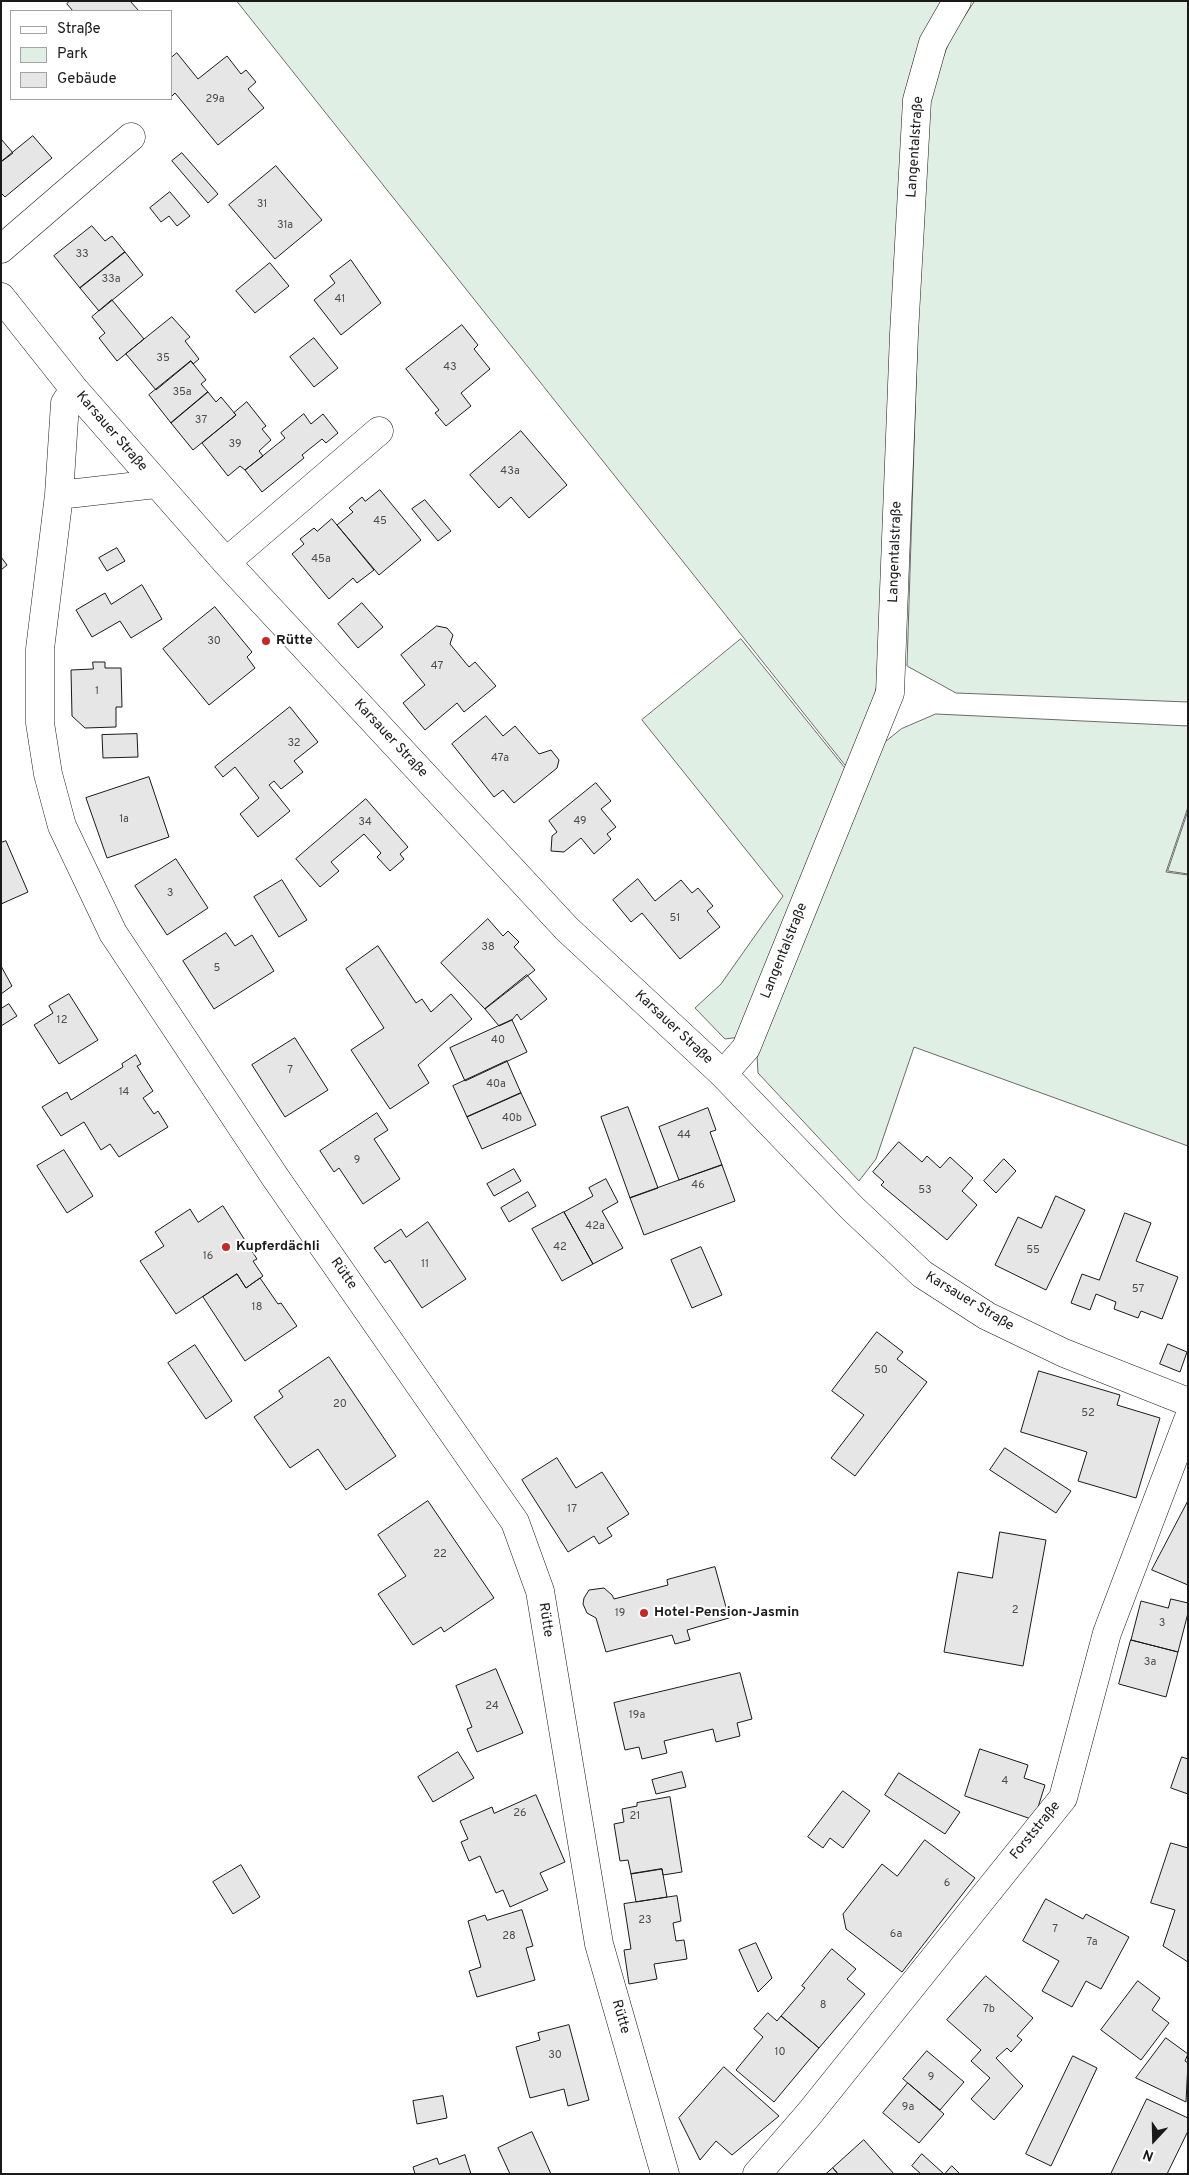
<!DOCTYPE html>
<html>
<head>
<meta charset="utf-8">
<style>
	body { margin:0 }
	#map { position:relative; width:1189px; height:2175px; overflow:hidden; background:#fff; font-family:Overpass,sans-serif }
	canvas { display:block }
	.frame { position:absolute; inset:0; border:2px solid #1a1a1a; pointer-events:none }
	.legend { position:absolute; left:10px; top:10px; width:162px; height:90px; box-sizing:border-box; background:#fff; border:1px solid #a3a3a3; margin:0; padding:6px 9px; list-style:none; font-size:15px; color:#1a1a1a }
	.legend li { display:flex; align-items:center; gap:10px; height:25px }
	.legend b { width:25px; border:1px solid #a3a3a3 }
	.north { position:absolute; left:1129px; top:2115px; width:50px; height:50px; -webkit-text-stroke:4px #fff; paint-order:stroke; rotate:201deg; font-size:14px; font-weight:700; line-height:20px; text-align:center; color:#1a1a1a }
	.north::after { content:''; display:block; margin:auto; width:18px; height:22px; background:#1a1a1a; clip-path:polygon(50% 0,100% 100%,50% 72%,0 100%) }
</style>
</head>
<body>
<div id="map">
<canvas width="1189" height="2175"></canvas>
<div class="frame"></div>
<ul class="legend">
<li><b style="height:6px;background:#fff"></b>Straße</li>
<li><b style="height:14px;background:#e0efe3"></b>Park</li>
<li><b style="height:14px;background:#e6e6e6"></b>Gebäude</li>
</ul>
<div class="north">N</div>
</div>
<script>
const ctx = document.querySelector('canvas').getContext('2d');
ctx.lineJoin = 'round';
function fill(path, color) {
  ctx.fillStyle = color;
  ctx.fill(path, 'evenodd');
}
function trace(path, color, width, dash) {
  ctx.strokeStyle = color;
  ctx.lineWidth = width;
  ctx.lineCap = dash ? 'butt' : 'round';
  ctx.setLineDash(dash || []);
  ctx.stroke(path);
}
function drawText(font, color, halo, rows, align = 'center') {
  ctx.font = font + ' Overpass,sans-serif';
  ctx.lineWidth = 4;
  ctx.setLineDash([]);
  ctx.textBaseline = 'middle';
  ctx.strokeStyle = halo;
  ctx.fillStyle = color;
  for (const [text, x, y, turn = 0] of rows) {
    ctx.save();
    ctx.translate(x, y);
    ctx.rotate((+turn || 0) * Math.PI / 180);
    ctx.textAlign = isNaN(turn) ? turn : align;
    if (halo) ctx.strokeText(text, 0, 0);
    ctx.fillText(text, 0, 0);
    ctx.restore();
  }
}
const green = new Path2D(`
	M237 1H948L938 15 880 670 865 741 851 772Z
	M975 1H1188V702L956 693 907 666 924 132 933 83 951 37Z
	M741 639 849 773 740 1037 725 1039 695 1008 721 984 783 896 642 720Z
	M936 714 1188 726V807L1166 872 1188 875V1146L914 1047 876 1159 859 1181 758 1073 757 1055 880 746 901 729Z
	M1188 811V874L1168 871Z`);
fill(green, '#e0efe3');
trace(green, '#6a6a6a', 1);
const building = new Path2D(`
	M70 1H130L139 11H73L67 4Z
	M177 53 198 79 227 56 241 74 246 70 256 82 248 89 264 108 218 145 175 93 171 97V58Z
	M33 136 52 158 5 197 1 193V162Z
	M1 139 13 153 1 162Z
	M182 153 218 194 208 203 172 161Z
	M276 166 322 220 275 259 229 205Z
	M170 192 190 216 177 226 169 216 161 222 150 208Z
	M92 226 105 241 112 236 125 252 80 288 54 256Z
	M125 252 143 275 99 311 80 288Z
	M351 260 381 303 341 335 314 300 335 283 330 276Z
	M270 263 289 286 255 313 236 291Z
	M112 300 144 339 117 361 99 338 105 333 92 317Z
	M172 317 190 337 185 341 199 359 193 364 191 361 156 390 126 354Z
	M462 325 478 345 474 349 490 369 461 393 471 406 446 426 435 413 439 410 406 369Z
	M314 338 338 368 314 387 290 357Z
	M191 361 206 380 201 384 208 392 171 423 149 395Z
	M208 392 216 402 221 397 236 415 193 450 171 423Z
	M247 402 266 426 262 429 271 440 259 451 263 456 245 470 240 466 228 476 202 443 236 415 234 413Z
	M304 414 311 424 323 414 338 433 326 443 322 439 302 455 304 458 262 492 245 470 285 438 281 433Z
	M521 431 567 485 529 518 511 497 499 508 470 475Z
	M380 490 421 540 379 575 337 525 353 512 349 508 362 497 365 501Z
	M425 500 451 531 438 541 412 509Z
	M332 519 374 570 357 583 353 578 329 599 292 554 304 544 300 539 314 528 317 531Z
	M117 548 125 561 107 571 99 558Z
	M1 557 7 565 1 570Z
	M142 585 162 619 131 638 120 621 92 637 76 610 105 593 111 604Z
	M362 603 383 627 358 648 338 624Z
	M215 607 252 652 247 657 255 668 209 705 163 649Z
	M437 626 447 628 453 635 450 644 469 667 475 662 496 686 464 712 457 703 425 730 403 703 425 685 401 655Z
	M93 662H105V668H121L122 707H116V727L85 728 72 716 71 670 93 669Z
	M290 707 318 742 294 761 303 772 281 789 274 781 269 785 290 811 258 837 240 814 259 798 235 767 223 777 215 767Z
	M486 716 503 736 515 726 539 754 551 750 559 760 557 768 514 803 503 790 494 797 452 744Z
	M137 734 138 757 103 758 102 735Z
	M149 777 169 837 107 858 86 798Z
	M596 783 611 801 601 809 616 827 607 834 611 839 594 854 581 838 564 852 551 851 552 836 557 832 549 821Z
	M366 799 408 847 400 854 404 859 390 871 377 857 381 853 364 834 331 862 339 871 320 887 296 859Z
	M6 841 28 892 1 904V843Z
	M176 859 208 908 167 935 135 886Z
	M638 879 655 901 681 880 692 893 698 888 713 906 707 911 720 927 680 959 642 913 631 922 613 900Z
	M282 880 307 920 279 937 254 897Z
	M488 919 503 936 508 931 519 942 514 947 535 970 485 1009 441 963Z
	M226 933 235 946 252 935 274 971 214 1009 183 961Z
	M378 946 416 1003 422 999 431 1012 451 994 472 1019 418 1065 429 1083 390 1109 351 1050 384 1028 346 969Z
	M1 966 12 986 1 994Z
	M527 975 547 999 521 1020 517 1014 512 1020 499 1026 485 1009Z
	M69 994 98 1040 59 1064 34 1025 53 1013 49 1006Z
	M9 1004 17 1016 1 1026V1009Z
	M512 1020 527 1052 465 1081 450 1048Z
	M295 1038 328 1090 285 1117 252 1065Z
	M136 1055 141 1064 137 1066 153 1091 143 1098 154 1114 158 1111 168 1127 119 1157 110 1144 101 1150 84 1122 61 1136 42 1107 67 1092 71 1100 123 1067 122 1064Z
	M507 1061 521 1093 467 1117 453 1086Z
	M521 1093 536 1125 482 1149 467 1117Z
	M628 1107 658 1188 630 1198 601 1117Z
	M708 1108 716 1130 710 1132 722 1165 679 1180 659 1127Z
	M377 1113 388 1130 374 1139 400 1179 363 1204 339 1168 334 1172 320 1151Z
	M899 1142 922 1162 927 1156 940 1168 950 1157 973 1178 962 1191 977 1205 947 1240 881 1185 884 1182 873 1172Z
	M64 1150 93 1196 67 1213 37 1166Z
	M1004 1159 1016 1171 996 1193 984 1181Z
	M722 1165 735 1201 644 1235 630 1198Z
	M514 1169 521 1181 494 1196 487 1184Z
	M606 1179 618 1202 602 1211 623 1248 593 1264 564 1212 593 1196 589 1188Z
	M528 1192 536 1206 509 1222 501 1208Z
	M1056 1196 1085 1210 1046 1290 995 1265 1018 1217 1041 1228Z
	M223 1206 257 1259 253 1261 263 1276 246 1288 237 1274 176 1314 140 1261 164 1246 155 1232 190 1209 198 1222Z
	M564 1212 593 1264 562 1281 532 1229Z
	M1125 1213 1151 1223 1136 1261 1178 1277 1162 1319 1141 1311 1138 1318 1114 1309 1116 1302 1096 1294 1090 1310 1071 1303 1082 1274 1099 1280Z
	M428 1222 466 1279 422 1308 390 1260 385 1263 374 1248 401 1229 406 1237Z
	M701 1247 722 1295 692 1308 671 1260Z
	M237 1274 246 1288 260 1278 278 1304 281 1303 297 1326 245 1361 203 1297Z
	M877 1332 903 1352 897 1359 927 1382 855 1476 831 1458 864 1415 832 1391Z
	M1168 1344 1187 1352 1180 1372 1160 1364Z
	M195 1345 232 1401 206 1419 168 1363Z
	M329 1357 396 1456 346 1490 318 1449 290 1468 254 1417 283 1397 279 1391Z
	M1039 1371 1120 1395 1117 1405 1160 1418 1136 1498 1078 1481 1087 1452 1021 1432Z
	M1005 1448 1071 1491 1056 1513 990 1470Z
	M557 1458 576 1488 602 1472 629 1514 607 1528 612 1536 599 1544 594 1536 568 1552 522 1480Z
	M428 1501 494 1598 444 1632 441 1627 413 1645 378 1594 406 1576 378 1535Z
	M1188 1501V1585L1152 1570Z
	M1000 1532 1046 1540 1023 1666 944 1652 958 1572 992 1578Z
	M715 1567 729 1618 687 1630 690 1640 675 1644 672 1635 606 1652 596 1618 587 1613 583 1604 584 1598 589 1590 604 1588 612 1595 614 1599 668 1585 667 1580Z
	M1171 1599 1188 1603V1613L1178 1652 1131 1640 1141 1601 1168 1608Z
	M1131 1640 1178 1652 1166 1697 1119 1684Z
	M496 1669 523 1733 477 1752 467 1729 472 1727 456 1686Z
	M740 1673 752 1719 737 1723 740 1736 716 1742 713 1729 664 1741 667 1753 642 1759 639 1747 625 1750 614 1703Z
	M980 1749 1028 1765 1024 1778 1045 1785 1034 1820 965 1796Z
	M458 1752 474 1778 433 1802 418 1777Z
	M1182 1757 1188 1759V1794L1171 1788Z
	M682 1772 686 1787 656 1794 652 1780Z
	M899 1773 960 1812 945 1834 885 1795Z
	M843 1791 870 1811 843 1848 830 1838 823 1848 808 1837Z
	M536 1795 565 1862 540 1873 548 1890 510 1907 503 1890 496 1893 480 1856 469 1861 461 1842 468 1839 460 1821 492 1807 494 1813Z
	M670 1797 682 1872 663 1875 662 1869 631 1874 628 1860 620 1861 614 1824 624 1822 622 1809 637 1806V1803Z
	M925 1840 975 1878 902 1972 846 1929 843 1914 882 1864 897 1876Z
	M1171 1843 1188 1848V1962L1163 1946 1175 1910 1151 1903Z
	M241 1865 260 1897 233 1914 213 1882Z
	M662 1869 667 1897 636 1902 631 1874Z
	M677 1896 681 1921 673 1923 676 1941 684 1940 687 1959 654 1964 657 1979 629 1984 624 1950 631 1949 624 1904Z
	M1046 1899 1083 1919 1086 1914 1129 1937 1101 1989 1086 1981 1072 2007 1042 1991 1059 1961 1023 1941Z
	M522 1910 533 1946 526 1948 535 1980 477 1997 469 1971 481 1967 468 1921 485 1915 487 1920Z
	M756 1943 772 1978 758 1992 739 1950Z
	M832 1949 856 1969 847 1979 865 1994 819 2048 781 2016 805 1988 802 1986Z
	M986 1976 1033 2018 1017 2036 1022 2040 1011 2052 1007 2048 996 2058 1023 2086 994 2120 971 2099 990 2078 971 2061 981 2050 947 2020Z
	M1138 1981 1160 1998 1152 2010 1169 2023 1141 2060 1101 2030Z
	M768 2013 777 2021 781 2016 819 2048 774 2102 736 2070 763 2037 754 2029Z
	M569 2025 589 2100 568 2106 564 2089 530 2098 516 2047 540 2040 538 2033Z
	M1166 2038 1188 2054 1185 2061 1188 2063 1186 2102 1136 2078Z
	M927 2051 964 2082 940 2110 903 2079Z
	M1073 2056 1097 2068 1051 2166 1026 2154Z
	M724 2067 779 2116 732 2155 716 2141 700 2160 679 2118Z
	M908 2083 944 2114 919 2143 883 2113Z
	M443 2096 447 2118 417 2124 413 2101Z
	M1147 2099 1188 2118V2131L1167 2174H1111Z
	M532 2132 551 2174H510L498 2148Z
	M864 2140 894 2174H838L833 2168Z
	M922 2154 944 2174H921L912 2166Z
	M465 2155 471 2174H415L413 2167 437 2158 439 2164Z
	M952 2166 960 2174H945Z
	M833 2168 838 2174H826Z`);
fill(building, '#e6e6e6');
trace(building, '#1a1a1a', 1);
const minor = new Path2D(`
	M1 249 131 137
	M1 297 74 389 226 562 567 929 723 1074 852 1208 922 1274 987 1316 1064 1353 1188 1402
	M74 389 65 403 59 495 40 649V723L48 774 62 826 113 933 275 1177 515 1522 540 1591 599 1944 665 2174
	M59 495 156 484
	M226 562 379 431
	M723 1074 746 1048 890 693 904 334 917 100 933 43 957 1
	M757 2174 809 2114 1063 1798 1107 1633 1188 1420`);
trace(minor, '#1a1a1a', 29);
trace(minor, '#fff', 28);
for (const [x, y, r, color] of [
	[266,641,5,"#c62828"],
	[226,1247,5,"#c62828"],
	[644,1613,5,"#c62828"]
]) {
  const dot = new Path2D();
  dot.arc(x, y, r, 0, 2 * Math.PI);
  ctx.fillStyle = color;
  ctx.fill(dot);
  trace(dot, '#fff', 2);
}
drawText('11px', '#4d4d4d', null, [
	["29a",215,100],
	["31",262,205],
	["31a",285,226],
	["33",82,255],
	["33a",111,280],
	["41",340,300],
	["35",163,359],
	["43",450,368],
	["35a",182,393],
	["37",201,421],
	["39",235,445],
	["43a",510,472],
	["45",380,522],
	["45a",321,560],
	["30",214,642],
	["47",437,667],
	["1",97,692],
	["32",294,744],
	["47a",500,759],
	["1a",124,820],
	["49",580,822],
	["34",365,823],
	["3",170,894],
	["51",675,919],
	["38",488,948],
	["5",217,969],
	["12",62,1021],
	["40",498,1041],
	["7",290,1071],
	["40a",496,1085],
	["14",124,1093],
	["40b",512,1119],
	["44",684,1136],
	["9",357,1161],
	["46",698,1186],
	["53",925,1191],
	["42a",595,1227],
	["42",560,1248],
	["55",1033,1251],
	["16",208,1257],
	["11",425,1265],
	["57",1138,1290],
	["18",257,1308],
	["50",881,1371],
	["20",340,1405],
	["52",1088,1414],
	["17",572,1510],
	["22",440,1555],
	["2",1015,1611],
	["19",620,1614],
	["3",1162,1624],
	["3a",1150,1663],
	["24",492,1707],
	["19a",637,1716],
	["4",1005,1782],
	["26",520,1814],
	["21",635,1817],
	["6",947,1884],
	["23",645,1921],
	["7",1055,1930],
	["6a",896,1935],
	["28",509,1937],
	["7a",1092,1943],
	["8",823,2006],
	["7b",989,2010],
	["10",780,2053],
	["30",555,2056],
	["9",931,2078],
	["9a",908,2108]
]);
drawText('14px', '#1a1a1a', '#fff', [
	["Langentalstraße",916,147,-86],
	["Karsauer Straße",111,432,49],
	["Langentalstraße",896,552,-88],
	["Karsauer Straße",390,739,47],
	["Langentalstraße",785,951,-68],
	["Karsauer Straße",673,1028,43],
	["Rütte",343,1274,55],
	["Karsauer Straße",969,1302,31],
	["Rütte",545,1620,81],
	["Forststraße",1036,1831,-51],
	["Rütte",620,2017,74]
]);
drawText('bold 14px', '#1a1a1a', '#fff', [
	["Rütte",276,641],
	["Kupferdächli",236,1247],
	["Hotel-Pension-Jasmin",654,1613]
], 'left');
</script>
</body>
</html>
